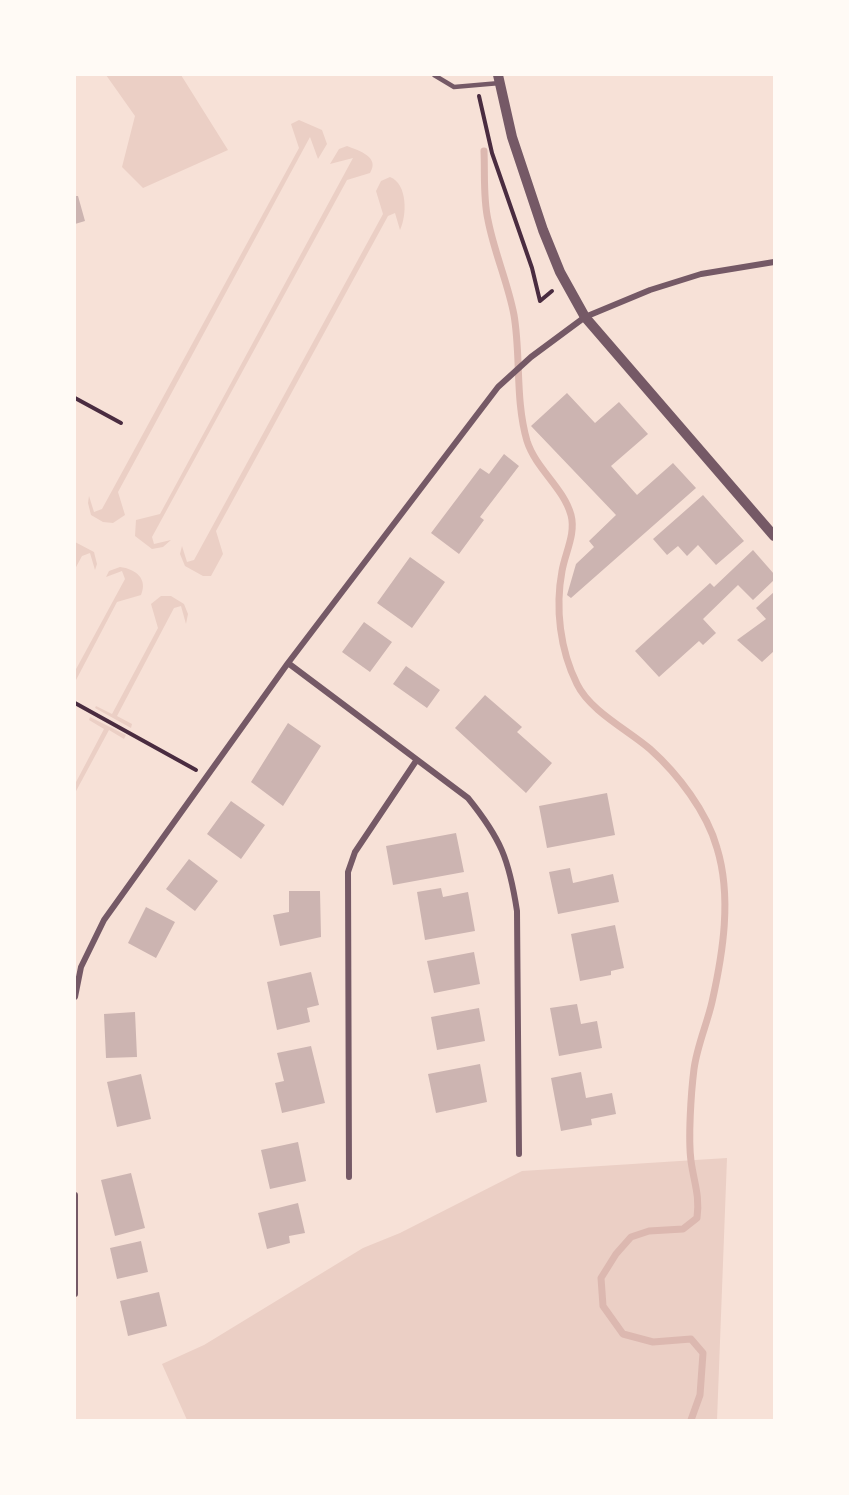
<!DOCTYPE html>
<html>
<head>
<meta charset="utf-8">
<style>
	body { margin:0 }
	#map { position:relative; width:849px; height:1495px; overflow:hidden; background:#f7e1d7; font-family:"Playfair Display",serif }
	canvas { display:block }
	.frame { position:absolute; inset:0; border:76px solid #fffaf5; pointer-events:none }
</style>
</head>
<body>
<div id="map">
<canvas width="849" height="1495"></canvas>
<div class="frame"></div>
</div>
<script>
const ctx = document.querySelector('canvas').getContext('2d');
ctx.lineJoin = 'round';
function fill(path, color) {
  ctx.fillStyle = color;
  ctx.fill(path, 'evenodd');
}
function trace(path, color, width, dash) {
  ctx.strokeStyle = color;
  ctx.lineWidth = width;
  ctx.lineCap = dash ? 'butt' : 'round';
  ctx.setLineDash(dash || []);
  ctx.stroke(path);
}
fill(new Path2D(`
	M106 75H181L228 150 143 188 122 167 135 116Z
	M299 120 322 130 327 144 318 159 310 137 118 492 125 515 113 523 103 522 91 515 88 503 89 496 94 512 102 509 299 148 291 124Z
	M347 146C360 151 380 157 370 173L347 180 152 537 154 544 171 540 163 547 152 549 135 536 136 520 160 514 353 158 330 164 339 149Z
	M390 177C408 184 407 216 400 230L395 213 388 216 216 531 223 554 211 576H203L185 566 180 554 182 546 187 562 194 560 383 214 376 191 381 181Z
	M75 542 94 552 97 564 95 570 90 553 82 556 75 569Z
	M120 567C136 569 148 579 141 595L117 602 75 682V671L125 579 122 571 106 577 109 571Z
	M161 596H171L184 604 188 614 186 624 181 606 174 608 117 716 132 724 131 728 95 708 96 706 112 714 158 628 151 604Z
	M90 717 126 735 124 739 109 730 75 793V784L104 729 89 720Z
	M727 1158 717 1420H187L162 1364 204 1345 363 1248 400 1233 522 1171Z`), '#ebcfc5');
trace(new Path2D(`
	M484 151C485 174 483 198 488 220 494 252 508 283 514 315 521 356 515 400 527 441 536 469 563 487 571 515 576 534 565 553 562 571 555 608 560 650 577 684 590 711 628 730 650 749 678 774 707 812 717 848 732 897 723 953 712 1002 707 1024 697 1046 694 1069 691 1093 688 1138 691 1161 694 1183 700 1195 697 1218L683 1229 649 1231 631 1237 616 1254 601 1278 603 1306 623 1334 653 1342 691 1339 703 1353 700 1395 691 1420`), '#dcb8b0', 7);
fill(new Path2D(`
	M75 196H78L85 221 75 224Z
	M567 393 595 423 619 402 648 434 611 466 637 495 673 463 696 488 571 598 567 595 576 564 594 547 589 541 616 515 531 426Z
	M504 454 519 466 480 517 484 520 459 554 431 533 480 468 489 474Z
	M703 495 744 541 716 565 698 545 687 556 678 546 667 555 653 539Z
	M753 550 774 574V580L753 600 738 585 703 619 716 633 703 645 699 641 659 677 635 651 710 583 714 587Z
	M410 557 445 582 412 628 377 603Z
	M774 592V651L762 662 737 640 766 619 756 608Z
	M364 622 392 642 370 672 342 652Z
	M406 666 440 690 427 708 393 684Z
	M485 695 522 727 517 732 552 763 526 793 455 728Z
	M288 723 321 746 283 806 251 782Z
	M607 793 615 835 547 848 539 806Z
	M231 801 265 825 241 859 207 834Z
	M456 833 464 872 393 885 386 846Z
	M189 859 218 881 195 911 166 889Z
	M570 868 573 883 613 874 619 902 558 914 549 872Z
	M441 888 443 897 468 892 475 931 425 940 417 892Z
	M289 891H320L321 937 280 946 273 915 289 912Z
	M146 907 175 922 156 958 128 943Z
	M615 925 624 968 611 971V975L580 981 571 934Z
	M474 952 480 984 434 993 427 961Z
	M311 972 319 1005 307 1008 310 1022 277 1030 267 982Z
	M577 1004 581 1024 597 1021 602 1048 559 1056 550 1008Z
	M479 1008 485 1041 437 1050 431 1017Z
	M135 1012 137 1057 106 1058 104 1014Z
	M311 1046 325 1103 282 1113 275 1083 284 1081 277 1053Z
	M480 1064 487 1102 436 1113 428 1074Z
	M581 1072 586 1098 612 1093 616 1114 591 1119 592 1125 561 1131 551 1078Z
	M141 1074 151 1119 117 1127 107 1082Z
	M298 1142 306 1181 270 1189 261 1150Z
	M131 1173 145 1228 115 1236 101 1180Z
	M298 1203 305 1233 289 1236 290 1243 267 1249 258 1213Z
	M141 1241 148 1272 117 1279 110 1248Z
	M159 1292 167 1326 128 1336 120 1301Z`), '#ccb4b1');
trace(new Path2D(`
	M479 96 492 153 532 268 540 301 552 291
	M75 398 121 423
	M75 703 196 770`), '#4a2c40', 4);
trace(new Path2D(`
	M434 75 454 87 500 83`), '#755966', 4.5);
trace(new Path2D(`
	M288 663 468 798C501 839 509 859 517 911L519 1154
	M75 997 81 967 104 920 288 663 498 387 531 357 585 317 650 290 701 274 774 262
	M349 1177 348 872 355 852 416 761
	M75 1195V1294`), '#755966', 6);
trace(new Path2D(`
	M498 75 512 137 543 230 560 272 585 317 774 536`), '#755966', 10);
</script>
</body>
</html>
